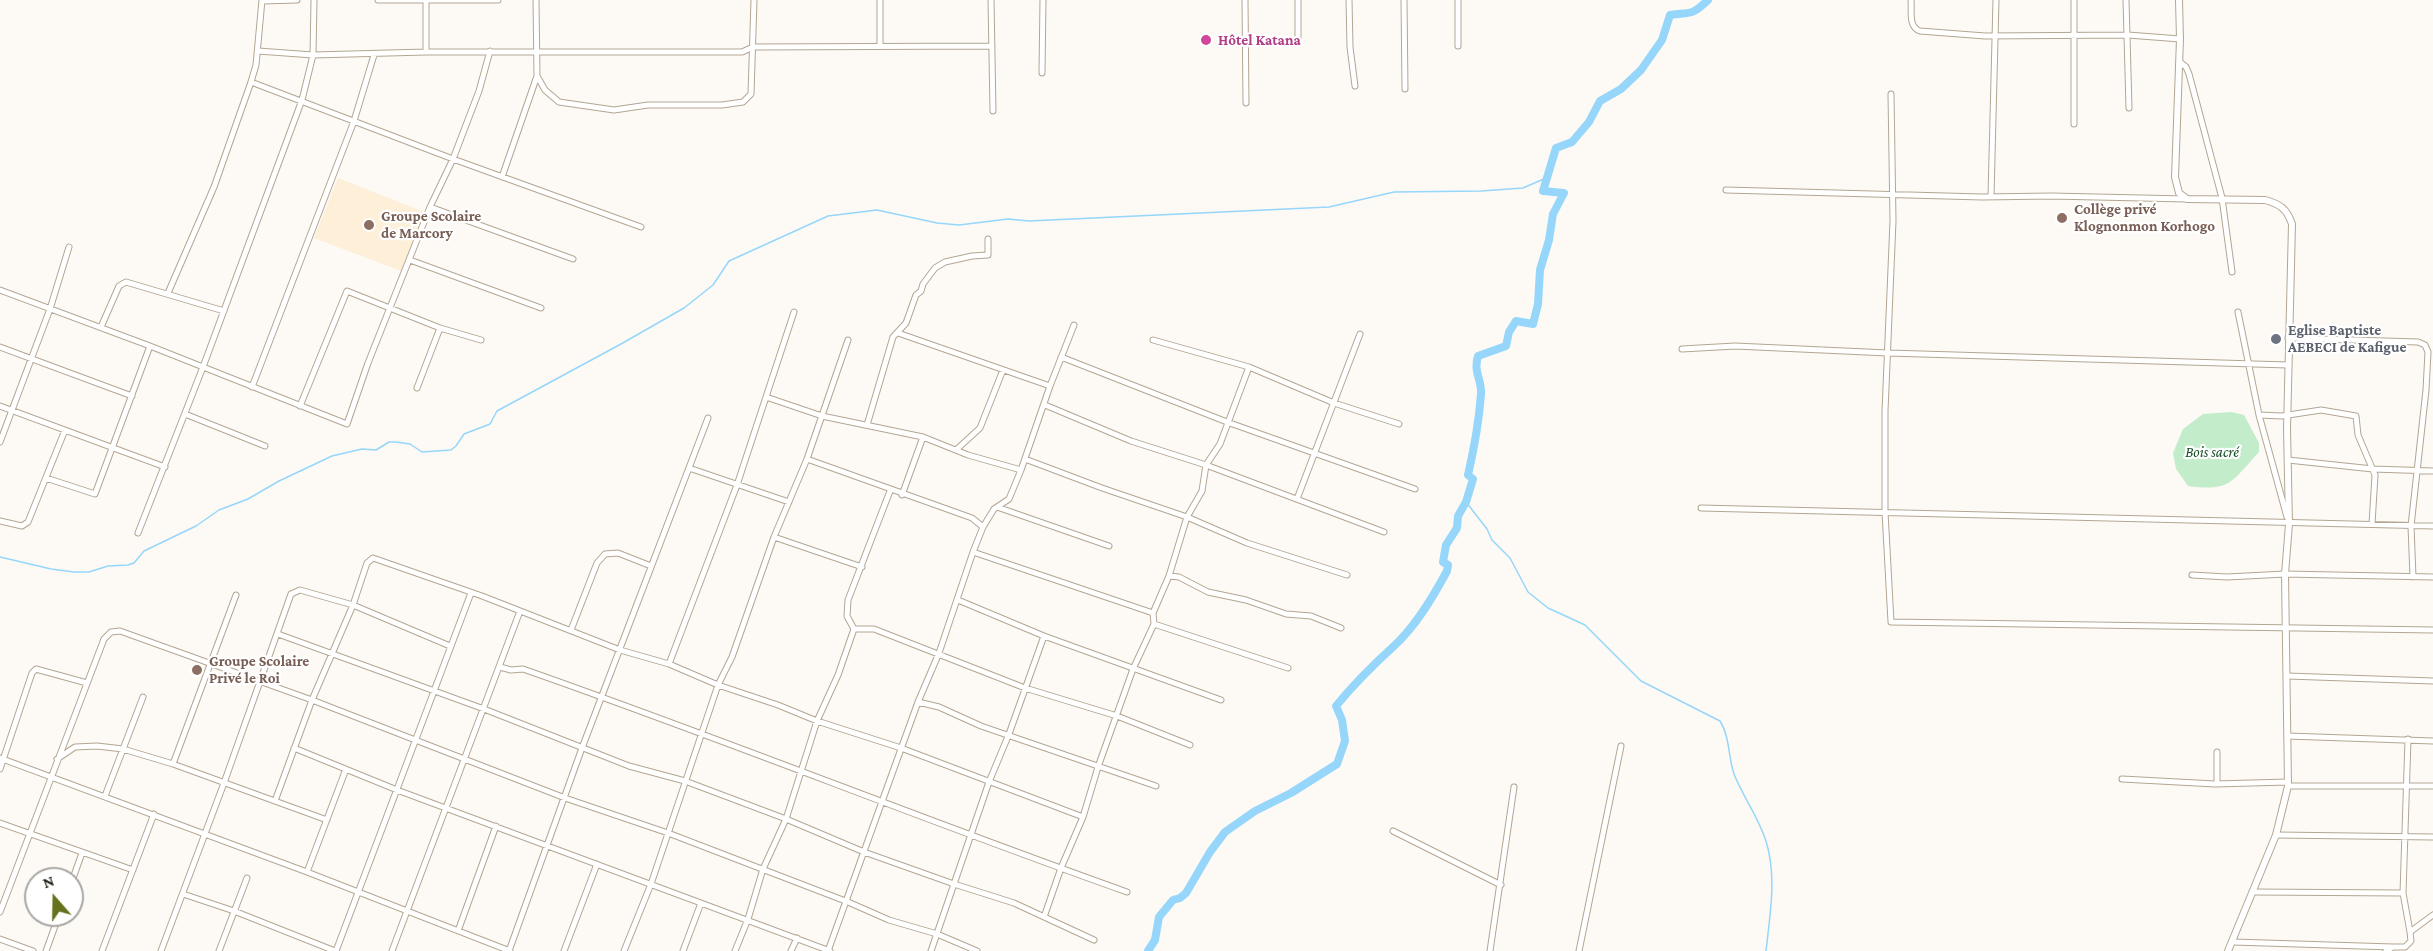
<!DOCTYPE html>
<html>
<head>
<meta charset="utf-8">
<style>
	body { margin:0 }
	#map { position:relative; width:2433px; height:951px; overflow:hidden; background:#fdfaf6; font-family:"Crimson Pro",serif }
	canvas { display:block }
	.north { position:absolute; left:24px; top:867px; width:60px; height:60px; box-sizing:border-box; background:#fff; border:2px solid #a8a7a3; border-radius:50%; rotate:340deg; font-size:16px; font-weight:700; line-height:24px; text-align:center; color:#26221a }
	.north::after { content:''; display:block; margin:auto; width:21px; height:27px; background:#66721c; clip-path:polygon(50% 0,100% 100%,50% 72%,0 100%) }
</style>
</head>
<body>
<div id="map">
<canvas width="2433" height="951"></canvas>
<div class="north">N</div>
</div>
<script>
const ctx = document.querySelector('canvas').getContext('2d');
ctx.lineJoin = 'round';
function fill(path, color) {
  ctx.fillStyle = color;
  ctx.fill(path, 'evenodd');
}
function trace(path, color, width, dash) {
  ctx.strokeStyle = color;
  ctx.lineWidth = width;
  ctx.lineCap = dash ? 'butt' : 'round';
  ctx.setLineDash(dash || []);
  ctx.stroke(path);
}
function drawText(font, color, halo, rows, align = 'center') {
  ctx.font = font + ' "Crimson Pro",serif';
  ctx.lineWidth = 4.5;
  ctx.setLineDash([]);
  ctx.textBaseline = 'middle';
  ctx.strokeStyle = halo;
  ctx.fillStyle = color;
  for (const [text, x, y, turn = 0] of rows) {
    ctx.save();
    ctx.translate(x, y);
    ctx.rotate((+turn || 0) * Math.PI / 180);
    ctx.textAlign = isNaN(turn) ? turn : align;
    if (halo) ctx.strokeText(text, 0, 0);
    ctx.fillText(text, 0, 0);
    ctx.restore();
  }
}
fill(new Path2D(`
	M338 178 424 212 401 271 314 238Z`), '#fdefd8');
fill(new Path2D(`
	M2231 412 2244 415 2259 443V452C2232 481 2231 492 2188 486L2176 469 2173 453 2183 429 2203 414Z`), '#c3ecca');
trace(new Path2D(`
	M1466 502 1487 529 1492 540 1510 558 1528 592 1548 608 1585 625 1641 681 1720 721C1730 737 1728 756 1734 774 1743 797 1758 816 1766 841 1777 877 1770 914 1766 951
	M0 557 51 569 74 572H89L108 566 128 565 134 563 144 551 196 526 219 510 248 499 279 481 332 456 362 449 376 450 389 442H396L410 444 422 452 451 450 456 446 464 434 490 424 497 411 621 344 684 308 713 285 729 261 828 216 877 210 937 223 959 225 1008 219 1029 221 1329 207 1394 192 1481 191 1523 188 1546 178`), '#95d6fa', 1.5);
trace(new Path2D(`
	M1148 951 1155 940 1159 917 1173 900 1180 898 1186 893 1210 852 1225 832 1255 811 1291 793 1337 764 1345 741 1342 720 1336 706C1354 684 1373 665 1394 646 1416 626 1433 597 1447 571L1448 565 1443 562 1446 545 1457 528 1458 516 1466 502 1473 479 1468 475C1474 449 1479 421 1481 394 1482 380 1473 372 1478 356L1506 346 1509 332 1516 321 1533 324 1538 304 1540 270 1549 240 1553 214 1564 193 1543 191 1556 148 1572 142 1589 122 1600 101 1621 89 1641 70 1662 40 1670 15C1692 12 1691 16 1708 0`), '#95d6fa', 8);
const minor = new Path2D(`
	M378 0H498
	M991 0 993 111
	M1245 0 1246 103
	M1349 0 1350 47 1355 86
	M1404 0 1405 89
	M1458 0V46
	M1911 0C1912 11 1908 27 1920 31L1985 36 2128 35 2180 39
	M2126 0 2129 108
	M262 1 297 0
	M1244 41 1298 42V0
	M880 45V0
	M258 51 313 55 426 52H742L753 47 992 46
	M426 52V0
	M2180 62 2186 67 2189 74 2222 198 2232 272
	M1042 73 1043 0
	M537 76 545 90 559 102 614 110 648 105H722L743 102 751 94 754 0
	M251 82 453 159 641 227
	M1891 94 1893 221 1885 411V512L1891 622 2433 630
	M2074 124V0
	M502 177 537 76 536 0
	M1726 190 1982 197 2051 196 2187 199
	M1991 196 1996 0
	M430 207 573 259
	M410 260 541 308
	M0 290 150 346 347 424 368 363 430 207 453 159 479 91 490 51
	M168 293 214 187 251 82 256 65 262 0
	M2238 312 2259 415 2287 517
	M101 327 119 286 126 282 224 311
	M898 333 1050 386
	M2288 338 2418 342 2425 345 2428 352 2426 390 2411 526 2413 577
	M1153 340 1249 367 1334 403 1399 424
	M0 347 132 396
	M1682 349 1735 346 1888 353 2288 365
	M1061 357 1227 422 1415 489
	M252 387 354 121 374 55
	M417 388 440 328
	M766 397 822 416 923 437 968 455 1021 470
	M1045 405 1131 441 1206 465 1384 532
	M0 406 165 467
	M300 406 347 291 440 328 481 340
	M185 414 265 446
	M2259 415 2282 416 2321 410 2356 416 2358 435 2375 475 2372 524
	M867 425 893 337 906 323 916 295 921 291 923 284 935 268 945 262 972 256 988 255V239
	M0 442 50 309 69 247
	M956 450 980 428 1003 370
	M807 459 972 518 983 527
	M1025 459 1102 488 1187 517 1247 543 1347 575
	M2288 460 2373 469 2433 471
	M689 468 789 502
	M46 478 95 494 150 346
	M902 495 923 437
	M1297 499 1360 334
	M997 507 1109 546
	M1701 508 2433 526
	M0 521 22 526 28 522 65 430
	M138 533 203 367 302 100 313 55 314 0
	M774 537 862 567
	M973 552 1153 613
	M2192 575 2227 577 2285 574 2433 577
	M1169 576 1179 577 1208 592 1246 600 1286 614 1311 616 1341 628
	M958 600 1044 636 1221 700
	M1154 624 1288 668
	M854 629H874L1025 688 1117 716 1190 745
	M571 630 597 563 605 554 618 553 651 566
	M278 634 484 709 629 766 685 781 786 819 864 852 954 884 1014 903 1094 940
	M669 664 737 485 794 312
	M500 667 511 670 523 669C726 740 924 820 1127 892
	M2287 676 2433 681
	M918 702 939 707 981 726 1156 786
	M2287 736 2433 741
	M2408 739 2403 893 2410 932
	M294 748 397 790 830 951
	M2217 752V784
	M0 758 307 872 510 951
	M57 759 75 747 97 746 123 749 173 764 327 820
	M173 764 236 595
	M0 769 32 673 36 669 87 683
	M2122 779 2215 784 2288 782
	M2288 786H2433
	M105 796 143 697
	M275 801 312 700 353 605 367 563 373 558 482 596 620 650 669 664 718 685 778 705 817 721 901 748 1083 817
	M0 823 133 870
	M1393 831 1501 885
	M2276 835 2433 837
	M307 872 346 769
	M72 881 82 853
	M2253 892 2403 893
	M183 894 234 911 335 951
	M0 912 104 639 111 632 120 631 312 700 565 798 668 833 848 902 889 920 937 934 977 951
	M1044 917 1061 868 1083 817 1098 767 1133 669 1154 624 1153 613 1169 576 1187 517 1202 491 1206 465 1220 444 1249 367
	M458 931 496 826
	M0 939 33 951
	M2233 942 2393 947
	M46 951 59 915
	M102 951 154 814
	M161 951 224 783 291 594 300 590 353 605 450 646
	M219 951 247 878
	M336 951 471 593
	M392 951 520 611
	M509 951 582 748 708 418
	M564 951 597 864
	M624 951 651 884 718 685 732 657 774 537 807 459 848 340
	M683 951 701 903
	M735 951 748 919 763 869 786 819 817 721 838 675 854 629 847 616 848 600 890 491
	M791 951 797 938
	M828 951 918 702 939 653 973 552 983 527 994 509 1009 499 1021 470 1050 386 1074 325
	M931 951 989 782 1009 734 1044 636
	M1490 951 1514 787
	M1579 951 1621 746
	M2386 951 2393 947H2405L2411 941 2410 932 2433 915`);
const tertiary = new Path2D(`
	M2179 0 2180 39 2175 177 2179 193 2187 199 2265 200C2280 204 2287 209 2292 224L2287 429 2289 524 2285 574 2288 786 2276 835 2228 951`);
trace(minor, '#b3a692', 7);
trace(tertiary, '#b3a692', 8);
trace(minor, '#fff', 5);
trace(tertiary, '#fff', 6);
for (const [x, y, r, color] of [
	[1206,40,6,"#d1479c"],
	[2062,218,6,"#8d6e63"],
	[369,225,6,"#8d6e63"],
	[2276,339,6,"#6b7280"],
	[197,670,6,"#8d6e63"]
]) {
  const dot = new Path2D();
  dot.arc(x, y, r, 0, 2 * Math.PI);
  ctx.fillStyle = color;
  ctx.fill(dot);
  trace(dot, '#fff', 2);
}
drawText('bold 15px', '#b23c85', '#fff', [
	["Hôtel Katana",1218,40]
], 'left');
drawText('bold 15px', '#785e54', '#fff', [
	["Collège privé",2074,209],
	["Klognonmon Korhogo",2074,226],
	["Groupe Scolaire",381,216],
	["de Marcory",381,233],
	["Groupe Scolaire",209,661],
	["Privé le Roi",209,678]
], 'left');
drawText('bold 15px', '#5b616d', '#fff', [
	["Eglise Baptiste",2288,330],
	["AEBECI de Kafigue",2288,347]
], 'left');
drawText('italic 15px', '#164f27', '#fff', [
	["Bois sacré",2212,452]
]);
</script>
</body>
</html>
